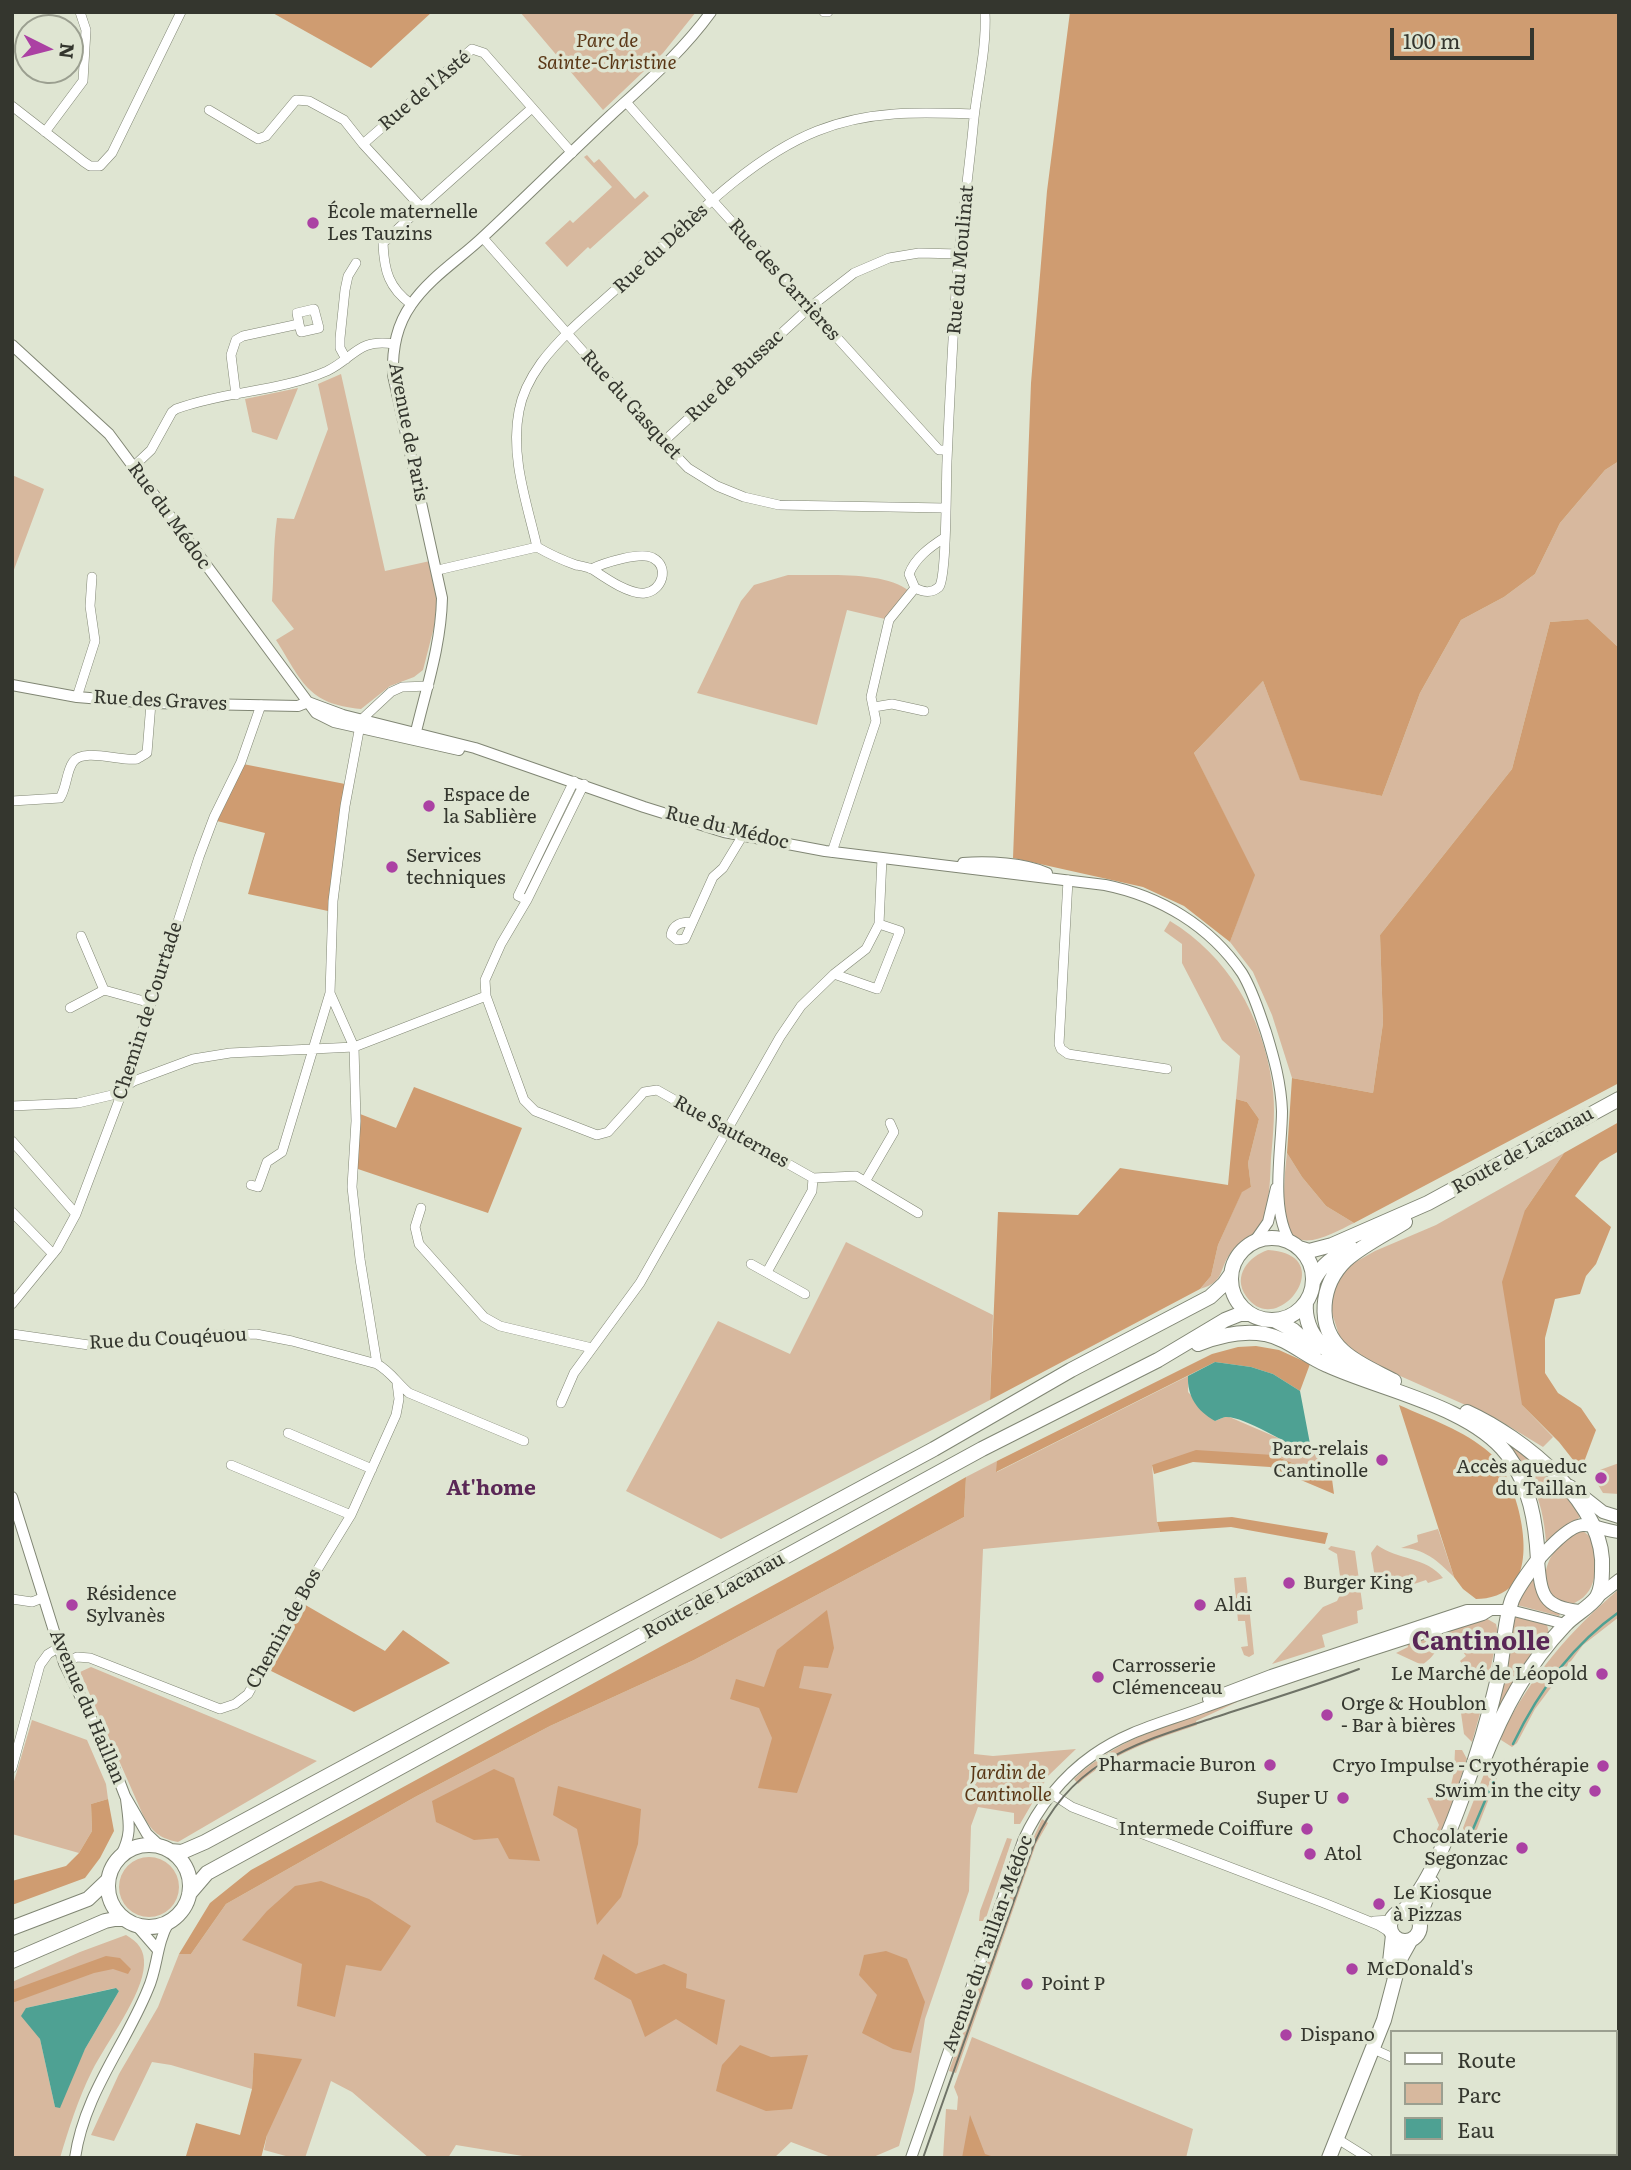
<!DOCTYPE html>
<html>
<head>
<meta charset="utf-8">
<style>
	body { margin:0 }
	#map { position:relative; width:1631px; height:2170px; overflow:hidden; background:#dfe5d2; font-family:Literata,serif }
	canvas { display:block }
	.frame { position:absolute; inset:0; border:14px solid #34362e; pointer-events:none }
	.legend { position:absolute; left:1390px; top:2030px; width:228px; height:126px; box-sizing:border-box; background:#dfe5d2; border:2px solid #9b9f90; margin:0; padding:9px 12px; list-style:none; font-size:21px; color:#34362e }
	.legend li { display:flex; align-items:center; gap:14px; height:35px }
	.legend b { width:35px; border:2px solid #9b9f90 }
	.north { position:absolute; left:14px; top:14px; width:70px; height:70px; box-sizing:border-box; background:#dfe5d2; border:2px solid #9b9f90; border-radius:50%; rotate:96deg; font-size:19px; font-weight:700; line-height:28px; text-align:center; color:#34362e }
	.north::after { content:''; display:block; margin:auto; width:24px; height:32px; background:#ab41a3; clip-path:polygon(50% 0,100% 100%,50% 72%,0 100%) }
	.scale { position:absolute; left:1390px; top:28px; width:144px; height:32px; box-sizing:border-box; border:4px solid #34362e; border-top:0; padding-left:9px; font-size:21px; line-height:24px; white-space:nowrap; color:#34362e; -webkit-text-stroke:5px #dfe5d2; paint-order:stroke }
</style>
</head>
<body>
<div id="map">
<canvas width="1631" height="2170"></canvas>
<div class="frame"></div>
<ul class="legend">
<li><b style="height:9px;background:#fff"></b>Route</li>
<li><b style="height:19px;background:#d7b89e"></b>Parc</li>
<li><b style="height:19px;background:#4ea193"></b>Eau</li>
</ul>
<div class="north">N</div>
<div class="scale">100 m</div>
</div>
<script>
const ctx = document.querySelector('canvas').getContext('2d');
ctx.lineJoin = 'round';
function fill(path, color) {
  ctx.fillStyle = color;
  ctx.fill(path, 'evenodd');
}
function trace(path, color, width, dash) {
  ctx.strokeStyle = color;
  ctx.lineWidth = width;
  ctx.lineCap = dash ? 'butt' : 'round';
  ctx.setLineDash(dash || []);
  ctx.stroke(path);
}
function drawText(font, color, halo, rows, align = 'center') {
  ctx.font = font + ' Literata,serif';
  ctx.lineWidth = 7;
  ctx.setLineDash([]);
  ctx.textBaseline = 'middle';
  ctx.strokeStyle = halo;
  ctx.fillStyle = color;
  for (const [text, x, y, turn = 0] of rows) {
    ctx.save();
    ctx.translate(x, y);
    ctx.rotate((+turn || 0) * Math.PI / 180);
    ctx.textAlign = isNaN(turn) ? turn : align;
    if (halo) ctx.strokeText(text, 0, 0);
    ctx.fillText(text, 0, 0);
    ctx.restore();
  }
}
fill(new Path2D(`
	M520 12H696L663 53 603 110Z
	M587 155 594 163 599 159 635 199 644 191 649 196 590 249 588 247 567 267 545 243 570 220 573 223 612 187 584 157Z
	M341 374 385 571 430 561 437 601 434 627 423 670 414 677 390 686 361 709C307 704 302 681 276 640L294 629 272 601C274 573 273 546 277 518L294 519 328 429 318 384Z
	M298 388 277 440 252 432 245 399Z
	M1619 461V648L1588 619 1550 622 1512 769 1380 935 1383 1023 1373 1093 1292 1078 1272 1015 1253 972 1230 942 1254 875 1194 753 1263 681 1300 779 1382 796 1420 693 1461 620 1504 597 1535 574 1560 523 1605 470Z
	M12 475 44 489 12 575Z
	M788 575C820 576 884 570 909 591L885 619 847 610 817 725 697 693 741 601 754 585Z
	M1170 921C1228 956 1262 1016 1272 1083 1276 1108 1273 1134 1271 1158 1270 1179 1270 1208 1260 1227 1254 1237 1239 1240 1232 1251 1218 1268 1226 1282 1200 1289L1211 1276 1218 1245 1242 1191 1251 1187 1248 1163 1259 1119 1247 1102 1236 1099 1240 1056 1222 1040 1182 963V944L1164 931Z
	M1287 1153 1302 1177 1326 1206 1354 1223C1339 1230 1318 1243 1302 1240 1277 1236 1285 1172 1287 1153Z
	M1564 1153 1525 1210 1522 1405 1553 1437 1543 1447 1497 1419 1362 1359 1340 1338 1330 1307 1332 1290 1340 1275 1352 1264 1375 1251 1436 1225Z
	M846 1242 993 1315 990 1400 721 1539 626 1491 718 1321 790 1354Z
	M1268 1250C1342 1254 1277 1342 1246 1296 1232 1276 1249 1256 1268 1250Z
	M1188 1376V1392L1215 1421 1227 1416 1285 1441 1305 1453 1311 1449 1332 1479 1273 1455 1152 1465 1157 1522 1160 1532 983 1549 974 1754 993 1756 1076 1749 1048 1776 1020 1824H1014V1813L978 1807 971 1826 969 1891 925 2019 914 2091 899 2146 871 2158 831 2157 791 2142 774 2158H535L456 2145 448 2158H429L352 2092 331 2081 305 2158H293L264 2150 267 2135 254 2054 252 2089 171 2065 152 2062 114 2141 91 2135 119 2074 158 2007 179 1954H191L226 1904 415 1797 550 1726 694 1660 964 1517 966 1477 997 1461V1472Z
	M1497 1434 1536 1465 1583 1515 1546 1542C1543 1495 1527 1468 1497 1434Z
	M1619 1463V1494L1603 1493 1594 1478 1597 1471Z
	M1438 1529 1454 1577C1438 1561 1424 1548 1401 1548L1418 1542 1417 1535Z
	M1583 1531 1592 1538C1597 1565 1600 1595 1569 1605 1526 1591 1549 1540 1583 1531Z
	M1377 1545C1397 1560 1427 1557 1443 1578L1428 1583 1426 1580 1393 1591 1376 1584 1371 1553Z
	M1331 1546 1355 1551 1363 1609 1357 1611 1358 1623 1322 1635 1325 1647 1272 1664 1323 1607 1337 1601 1342 1591 1337 1554 1328 1549Z
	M1535 1576C1536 1595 1541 1606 1560 1614L1559 1616 1517 1605 1519 1599Z
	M1246 1577 1254 1654 1249 1657 1244 1655 1241 1647 1248 1646 1245 1621H1238L1234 1578Z
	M1619 1589V1617L1583 1645 1535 1709 1517 1743 1512 1747 1501 1740 1502 1733C1533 1674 1568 1633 1619 1589Z
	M1515 1616 1547 1625 1549 1633 1496 1717 1493 1716 1510 1652Z
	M1484 1617 1496 1624 1498 1633 1488 1681 1482 1683 1474 1679 1460 1661 1466 1656 1454 1640 1448 1644C1443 1624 1470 1622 1484 1617Z
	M1433 1633C1443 1648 1433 1657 1422 1665L1396 1653 1408 1647 1407 1642Z
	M91 1667 317 1761 178 1842C159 1838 152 1832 143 1815L80 1672Z
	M1484 1699 1472 1742 1464 1734 1461 1713 1473 1704Z
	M1236 1700 1237 1702 1196 1721 1197 1725C1151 1741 1116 1751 1078 1784L1074 1779C1117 1737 1181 1721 1236 1700Z
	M32 1720 87 1740 106 1784 108 1799 91 1804 92 1831 79 1853 12 1834V1788Z
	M1455 1750H1462L1467 1759 1444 1827 1434 1836 1439 1825 1427 1798 1442 1797 1449 1793 1454 1772Z
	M1502 1765 1472 1842 1466 1835 1463 1828 1484 1774 1489 1768Z
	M1042 1819 1048 1823 1036 1844 956 2073 949 2071 1023 1861Z
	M1007 1838 1012 1839 985 1921H979L980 1911Z
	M119 1887a30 30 0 1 1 60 0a30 30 0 1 1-60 0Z
	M126 1935C138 1942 145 1950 144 1965 143 1995 106 2043 92 2071 78 2099 69 2128 60 2158H12V1982L80 1952ZM115 1988 119 1991 85 2049 55 2107 40 2039 26 2008Z
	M972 2037 1193 2129 1186 2158H943L946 2109 957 2110 958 2097 954 2087Z`), '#d7b89e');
fill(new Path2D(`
	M271 12H432L371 68Z
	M1070 12H1619V461L1605 470 1560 523 1535 574 1504 597 1461 620 1420 693 1382 796 1300 780 1263 681 1194 753 1255 875 1230 942 1184 906 1143 887 1013 858 1031 383 1047 191Z
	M1588 619 1619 648V1083L1354 1223 1326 1206 1302 1177 1287 1153 1292 1078 1373 1093 1383 1023 1380 935 1512 769 1550 622Z
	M243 764 345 784 328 911 248 894 265 833 217 821Z
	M414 1087 522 1128 488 1213 355 1168V1112L396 1128Z
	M1236 1099 1247 1102 1259 1119 1248 1163 1251 1187 1242 1192 1218 1245 1211 1276 1200 1289 990 1400 998 1212 1078 1215 1120 1168 1228 1185Z
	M1619 1122V1151L1600 1162 1575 1196 1611 1227 1596 1264 1586 1276 1580 1294 1555 1299 1545 1338V1373L1558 1393 1581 1408 1596 1430 1581 1470 1559 1442 1522 1405 1502 1282 1525 1210 1564 1153Z
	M1256 1346 1279 1350 1310 1364 1300 1391 1273 1374 1251 1367 1215 1362 996 1472 997 1461 1212 1354 1238 1347Z
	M1399 1405C1430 1419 1464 1430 1490 1453 1515 1475 1537 1555 1514 1583 1505 1595 1489 1599 1476 1599L1463 1589 1454 1577Z
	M1196 1450 1273 1455 1332 1479 1334 1494 1270 1467 1193 1462 1154 1474 1152 1465Z
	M966 1477 964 1517 694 1660 550 1726 415 1797 226 1904 191 1954H179L210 1903 251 1870 836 1551Z
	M1232 1517 1328 1533 1325 1544 1231 1527 1160 1532 1157 1522Z
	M302 1603 385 1651 403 1630 450 1663 354 1712 265 1668Z
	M827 1610 834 1648 828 1668 804 1666 799 1688 832 1694 797 1793 758 1788 772 1738 759 1708 730 1699 736 1679 764 1687 777 1650Z
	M494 1769 514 1778 540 1861 509 1859 498 1838 474 1840 436 1822 432 1801Z
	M558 1786 641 1809 638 1844 621 1897 597 1925 577 1829 553 1815Z
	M108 1799 114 1831 100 1858 85 1878 12 1905V1881L66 1866 79 1853 92 1831 91 1804Z
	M321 1881 369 1899 411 1926 381 1971 346 1965 335 2017 297 2006 302 1964 242 1940 267 1911 295 1886Z
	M886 1951 907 1959 925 2002 911 2053 893 2049 862 2033 877 1995 859 1975 864 1955Z
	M603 1954 636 1974 664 1964 687 1974 686 1988 725 2000 717 2045 676 2019 645 2037 631 2000 594 1979Z
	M106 1956 120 1958 131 1969 128 1974 113 1969 94 1973 12 2003V1990Z
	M740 2045 771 2057 808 2055 792 2109 766 2111 716 2091 722 2065Z
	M254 2053 302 2059 267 2135 261 2158 186 2156 196 2123 240 2135 252 2089Z
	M970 2115 985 2154 997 2158H962Z`), '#cf9c71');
fill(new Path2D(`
	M1215 1362 1251 1367 1273 1374 1300 1391 1311 1449 1305 1454C1290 1444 1241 1415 1225 1417 1221 1418 1218 1420 1215 1421 1197 1411 1187 1396 1188 1376Z
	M116 1988 119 1991 85 2049 60 2108 55 2107 40 2039 21 2016 26 2008Z`), '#4ea193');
trace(new Path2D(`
	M1513 1744C1538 1692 1571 1646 1619 1612
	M1472 1839 1473 1829 1499 1768`), '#4ea193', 2.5);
const minor = new Path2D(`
	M824 12H828
	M626 102 713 201 939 450H947
	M12 106 84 162 90 166H100L112 153 181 12
	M209 110 258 139 266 136 296 100 309 101 344 120 363 144
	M45 132 83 81 86 30 80 12
	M421 207 363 144 472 49 484 53 572 153
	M483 238 663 442 688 468 717 486 744 497 779 505 945 508
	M411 304C389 288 384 271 383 243L421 207 532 108
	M346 359 340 348V338L345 290 348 276 356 263
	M236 395 231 355 236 340 243 336 299 324 301 332 319 328 314 309 297 313 299 324
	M663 442 809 308 854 273 889 258 919 253 959 254
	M133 467 151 450 172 412 176 409C225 391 279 392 327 371 354 358 358 338 394 344
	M944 538C930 547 915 558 909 574L915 588C923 592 931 594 939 587 947 577 946 480 947 461 950 392 953 323 959 254 963 212 969 170 973 128 976 90 987 51 985 12
	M537 547C549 554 562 560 576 565 581 566 587 567 592 569 604 577 629 595 645 593 662 591 670 567 653 558 641 551 604 563 591 569
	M438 570 537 547C527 503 510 457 519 411 522 394 531 377 541 363 564 332 597 307 625 281 681 230 746 159 817 131 868 110 920 112 974 114
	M77 697 95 641 90 606 92 577
	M874 707 892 704 924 711
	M584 784 527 900 501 944 485 980 486 996 524 1100 535 1111 597 1135 608 1132 644 1092 657 1090 813 1178 856 1176 918 1213
	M12 801 60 798C67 787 66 772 73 762 83 747 122 762 137 759 139 758 145 754 147 753L151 703
	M832 852 876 721 871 697 889 620 915 588
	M1068 880 1059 1044 1061 1049 1068 1054 1167 1069
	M527 900 518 896 574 781
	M692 922C681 922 673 924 671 935L677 940 685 939 713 877 723 868 743 835
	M81 936 104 990 151 1003
	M834 974 877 989 900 931 879 924
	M70 1008 104 990
	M12 1106 78 1103 112 1095 134 1081 193 1059 230 1053 354 1047 486 996
	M12 1141 76 1214
	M866 1180 894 1132 890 1123
	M251 1185 258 1187 267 1162 282 1152 330 993
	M421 1208 415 1227 419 1244 484 1317 500 1326 592 1348
	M12 1212 53 1254
	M751 1264 805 1294
	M767 1272 812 1191 813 1178
	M12 1304 57 1249 76 1214 124 1087 199 857 214 817 241 762 261 705
	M12 1334 96 1346 202 1335 256 1334 292 1341 377 1364C390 1371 398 1384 409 1393L524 1441
	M377 1364 360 1259 352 1187 356 1121 354 1047 330 993 333 901 345 806 361 720 391 692 402 687 429 686
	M561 1403 574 1373 640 1283 780 1037 801 1006 834 974 866 949 879 924 882 858
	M288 1433 372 1469
	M231 1465 351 1515
	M12 1599 32 1602 42 1598
	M64 1663 77 1657 90 1658 220 1709 235 1704 248 1694 316 1572 351 1515 396 1415 399 1399 397 1383
	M12 1768 40 1665 48 1654 58 1648
	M1052 1794 1072 1807 1324 1903 1378 1925 1391 1933
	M1374 1921 1391 1920
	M1371 2048 1391 2057
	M1336 2138 1368 2158
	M1449 2158 1451 2154`);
const tertiary = new Path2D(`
	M12 345 109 434 316 713 334 722 459 750
	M12 685 77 697 151 703 298 706 308 702
	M308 702 343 715 475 748 644 807 724 832 825 851 1105 885C1160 896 1210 926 1242 973 1253 991 1259 1012 1266 1032 1274 1058 1281 1083 1282 1111 1282 1149 1269 1210 1291 1243
	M414 740C425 692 441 647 442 598L393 375C392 349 396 326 411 305 430 277 460 259 484 236 527 196 568 155 611 115 647 82 682 52 711 12
	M963 863C989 861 1024 863 1047 873
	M1254 1242 1268 1222 1276 1188
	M12 1497 64 1663 110 1757 125 1796 147 1834 161 1847
	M1208 1699 1271 1675 1467 1610H1510L1565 1624
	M121 1855C132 1834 129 1823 126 1799
	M137 1926 157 1949
	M75 2158C84 2094 125 2046 148 1989 158 1967 156 1944 169 1922
	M911 2158 1023 1841C1038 1807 1063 1776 1093 1755 1128 1730 1166 1722 1205 1707 1297 1674 1390 1644 1483 1615L1491 1610`);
const secondary = new Path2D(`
	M1570 1486 1603 1512 1619 1517
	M1597 1597 1619 1580
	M1579 1611C1542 1607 1541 1594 1538 1560 1547 1550 1570 1524 1584 1525 1595 1525 1607 1531 1619 1532`);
const primary = new Path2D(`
	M1231 1279a41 41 0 1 1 82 0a41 41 0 1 1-82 0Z
	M1299 1248 1309 1251 1332 1245 1428 1203 1619 1099
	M1313 1282C1322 1263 1334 1257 1351 1248
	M1306 1302C1303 1337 1331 1357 1360 1370
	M1274 1320 1293 1330 1315 1350
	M1198 1344C1220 1335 1242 1330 1265 1334 1289 1339 1305 1356 1327 1365 1381 1390 1470 1406 1507 1454 1530 1486 1536 1522 1538 1560 1529 1572 1518 1586 1512 1600 1504 1623 1504 1650 1499 1674 1486 1730 1444 1873 1403 1911
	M1394 1381C1377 1372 1357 1364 1343 1351 1315 1326 1321 1284 1346 1260 1363 1245 1386 1234 1405 1222
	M1467 1412C1522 1437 1607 1503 1602 1571 1602 1578 1601 1590 1597 1597 1590 1607 1574 1615 1565 1625 1527 1665 1503 1710 1483 1761
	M108 1886a41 41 0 1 1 82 0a41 41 0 1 1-82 0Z
	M170 1851 182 1852 205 1842 934 1449 1071 1370 1210 1297 1224 1284 1231 1274
	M189 1894 207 1873 982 1449 1158 1360 1225 1320 1240 1314H1250
	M1390 1926a15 15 0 1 1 30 0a15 15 0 1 1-30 0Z
	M1420 1922 1423 1907 1432 1883
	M12 1928 88 1899 108 1880
	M12 1961 105 1921 115 1919H125
	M1389 1971 1393 1935
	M1329 2158 1384 2020 1400 1959 1410 1941`);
trace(minor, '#808674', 10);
trace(tertiary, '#808674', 12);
trace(secondary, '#808674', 14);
trace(primary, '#808674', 16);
trace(minor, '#fff', 9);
trace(tertiary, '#fff', 10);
trace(secondary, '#fff', 12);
trace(primary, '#fff', 14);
trace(new Path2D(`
	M923 2158 1034 1844C1071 1760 1137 1743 1216 1717 1264 1701 1312 1687 1359 1669`), '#6f7367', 2);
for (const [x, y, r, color] of [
	[313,223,7,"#ab41a3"],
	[429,806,7,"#ab41a3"],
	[392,867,7,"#ab41a3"],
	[1382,1460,7,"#ab41a3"],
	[1601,1478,7,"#ab41a3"],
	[1289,1583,7,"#ab41a3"],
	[72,1605,7,"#ab41a3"],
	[1200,1605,7,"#ab41a3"],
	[1602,1674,7,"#ab41a3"],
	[1098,1677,7,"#ab41a3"],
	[1327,1715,7,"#ab41a3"],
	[1270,1765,7,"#ab41a3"],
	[1603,1766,7,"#ab41a3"],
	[1595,1791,7,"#ab41a3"],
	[1343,1798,7,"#ab41a3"],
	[1307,1829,7,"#ab41a3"],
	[1522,1848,7,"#ab41a3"],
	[1310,1854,7,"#ab41a3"],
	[1379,1904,7,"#ab41a3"],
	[1352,1969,7,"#ab41a3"],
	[1027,1984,7,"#ab41a3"],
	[1286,2035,7,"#ab41a3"]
]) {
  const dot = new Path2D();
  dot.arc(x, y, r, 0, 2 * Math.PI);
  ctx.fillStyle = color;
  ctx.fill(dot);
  trace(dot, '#dfe5d2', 2.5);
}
drawText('italic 19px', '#5a3716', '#dfe5d2', [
	["Parc de",607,41],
	["Sainte-Christine",607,63],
	["Jardin de",1008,1773],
	["Cantinolle",1008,1795]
]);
drawText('19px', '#34362e', '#dfe5d2', [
	["Rue de l'Asté",425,91,-40],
	["Rue du Déhès",661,249,-43],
	["Rue du Moulinat",961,260,-85],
	["Rue des Carrières",784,280,48],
	["Rue de Bussac",735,376,-43],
	["Rue du Gasquet",631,405,48],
	["Avenue de Paris",408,432,79],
	["Rue du Médoc",169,516,54],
	["Rue des Graves",160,701,3],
	["Rue du Médoc",727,828,14],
	["Chemin de Courtade",148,1011,-72],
	["Rue Sauternes",731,1132,29],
	["Route de Lacanau",1523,1151,-29],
	["Rue du Couqéuou",168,1339,-3],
	["Route de Lacanau",714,1596,-29],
	["Chemin de Bos",284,1629,-61],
	["Avenue du Haillan",87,1707,67],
	["Avenue du Taillan-Médoc",988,1944,-70]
]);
drawText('19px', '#34362e', '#dfe5d2', [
	["École maternelle",327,212],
	["Les Tauzins",327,234],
	["Espace de",443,795],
	["la Sablière",443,817],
	["Services",406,856],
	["techniques",406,878],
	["Parc-relais",1368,1449,"right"],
	["Cantinolle",1368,1471,"right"],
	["Accès aqueduc",1587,1467,"right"],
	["du Taillan",1587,1489,"right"],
	["Burger King",1303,1583],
	["Résidence",86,1594],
	["Sylvanès",86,1616],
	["Aldi",1214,1605],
	["Carrosserie",1112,1666],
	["Clémenceau",1112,1688],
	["Le Marché de Léopold",1588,1674,"right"],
	["Orge & Houblon",1341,1704],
	["- Bar à bières",1341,1726],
	["Pharmacie Buron",1256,1765,"right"],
	["Cryo Impulse - Cryothérapie",1589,1766,"right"],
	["Swim in the city",1581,1791,"right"],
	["Super U",1329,1798,"right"],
	["Intermede Coiffure",1293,1829,"right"],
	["Chocolaterie",1508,1837,"right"],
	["Segonzac",1508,1859,"right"],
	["Atol",1324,1854],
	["Le Kiosque",1393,1893],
	["à Pizzas",1393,1915],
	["McDonald's",1366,1969],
	["Point P",1041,1984],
	["Dispano",1300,2035]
], 'left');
drawText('bold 21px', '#5a2756', '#dfe5d2', [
	["At'home",491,1489]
]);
drawText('bold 26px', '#5a2756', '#dfe5d2', [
	["Cantinolle",1481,1642]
]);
</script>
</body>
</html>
